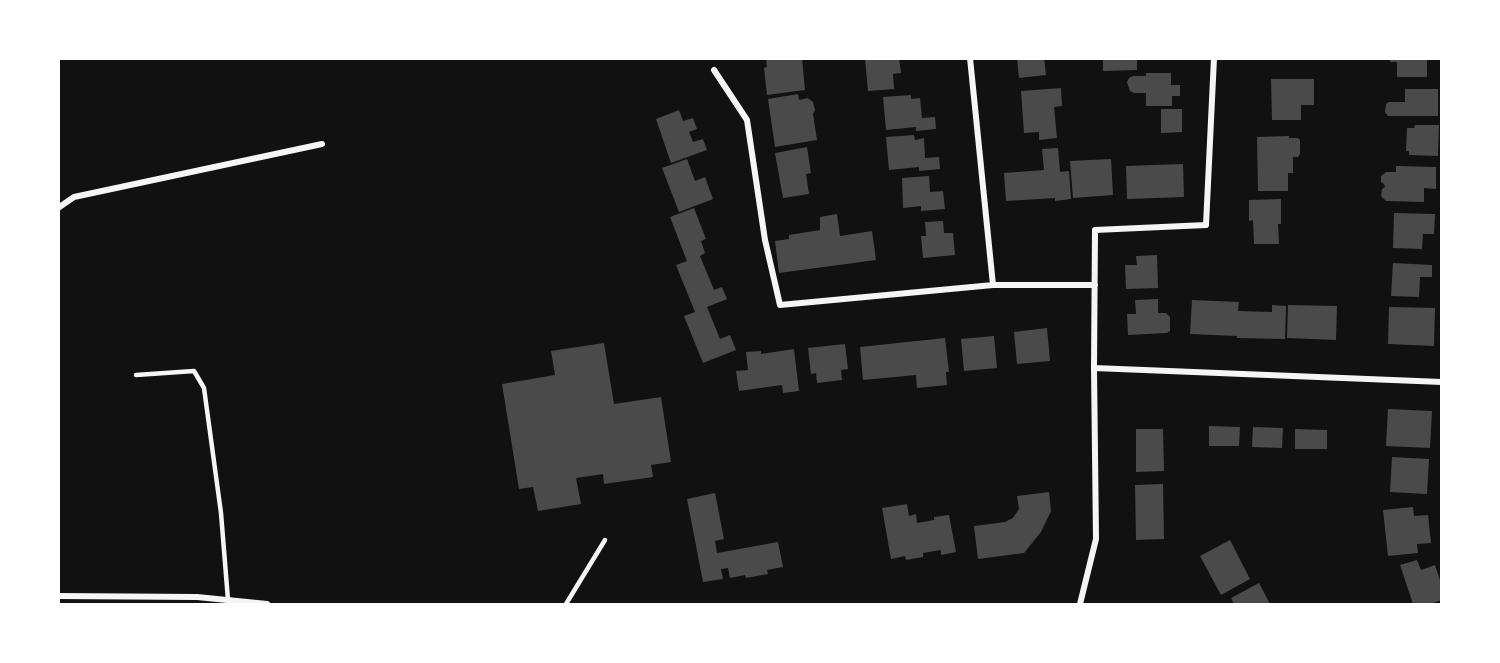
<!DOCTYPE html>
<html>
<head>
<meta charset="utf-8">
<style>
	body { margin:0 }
	#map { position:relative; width:1500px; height:663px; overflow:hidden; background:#111; font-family:"Source Sans 3",sans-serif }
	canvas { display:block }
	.frame { position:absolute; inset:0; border:60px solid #fff; pointer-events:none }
</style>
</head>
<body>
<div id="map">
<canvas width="1500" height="663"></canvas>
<div class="frame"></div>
</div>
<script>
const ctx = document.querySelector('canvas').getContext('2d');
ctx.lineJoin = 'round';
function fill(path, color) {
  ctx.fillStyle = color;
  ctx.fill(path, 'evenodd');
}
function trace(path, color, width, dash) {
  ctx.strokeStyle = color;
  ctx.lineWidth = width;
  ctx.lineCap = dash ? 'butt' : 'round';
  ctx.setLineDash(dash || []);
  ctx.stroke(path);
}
fill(new Path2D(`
	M766 58H802L805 90 767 95 764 68 767 67Z
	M873 58H899L901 73 893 74 894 89 868 91 865 59Z
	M1017 58H1044L1046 75 1019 78Z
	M1103 58H1137V70L1103 71Z
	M1390 58H1427V77H1397V62H1390Z
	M1146 73H1171V85H1180V96H1172V106H1146V93H1134L1130 91 1127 82 1129 78 1133 76H1146Z
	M1271 79H1314V105H1301V120H1272Z
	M1061 88 1062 106 1054 107 1057 138 1039 140V132L1024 133 1021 91Z
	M1405 89H1438V116H1388L1385 112 1386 104 1389 102H1405Z
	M798 94 799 100 808 98 813 102 815 110 813 114 817 140 775 147 768 99Z
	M911 95V99L920 98 922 118 935 117 936 129 916 131V127L886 130 883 97Z
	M1161 109H1182V132L1161 133Z
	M679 110 683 121 693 118 697 129 689 132 693 142 703 139 707 150 671 163 656 119Z
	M1415 125H1439L1438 156 1409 155V151H1406L1407 128H1414Z
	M914 135 915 140 924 138 925 158 939 157 940 169 919 171V167L889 170 886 137Z
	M1289 136V138H1298L1300 140V154L1298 157H1293V173H1288V191H1258L1257 137Z
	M807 147 811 173 806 174 809 194 783 198 775 153Z
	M1058 148 1060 172 1069 171 1071 199 1055 201V198L1006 201 1004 173 1044 170 1042 149Z
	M687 159 695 181 705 177 713 199 679 212 662 168Z
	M1111 159 1113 195 1073 198 1070 161Z
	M1183 164 1184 197 1127 199 1126 166Z
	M1396 166 1436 167V189L1424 188V202L1386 201 1381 196 1382 189 1385 187 1384 184 1381 182V176L1386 172H1396Z
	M929 176 930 192 943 191 945 209 921 211V206L903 208 902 178Z
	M1281 199V224H1278L1279 244H1254L1253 220 1249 221V200Z
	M694 208 706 239 701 241 705 253 700 256 714 290 722 287 727 299 707 307 720 339 730 335 736 350 703 363 684 316 695 312 676 265 687 261 670 217Z
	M1394 213 1435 214 1434 234H1423L1422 249 1393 248Z
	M837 214 840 236 872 231 876 260 779 273 775 241 789 239V235L820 230V217Z
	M943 221 944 233H953L955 255 923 258 921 236H926L925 222Z
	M1157 255 1158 288 1126 289 1125 265H1137L1136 256Z
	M1393 263 1432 265V277H1420L1419 297 1391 296Z
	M1158 299V313H1166L1170 317V331L1167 333 1128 335 1127 314H1136L1135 300Z
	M1192 300 1239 302 1238 311 1272 312V305L1286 306 1285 339 1237 338V336L1190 334Z
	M1288 305 1337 306 1336 340 1287 338Z
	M1389 307 1435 308 1434 346 1388 344Z
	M1047 328 1050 361 1017 364 1014 332Z
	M994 336 997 368 964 371 961 339Z
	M945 338 949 372H946L947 385 917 388 916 375 863 380 860 347Z
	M604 343 614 404 661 397 671 462 651 465 653 477 604 484 603 474 576 478 581 504 538 511 533 487 519 489 502 384 555 375 551 351Z
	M845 344 848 369 841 370 842 380 817 383 816 373 811 374 808 348Z
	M794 349 799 391 783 393 782 385 739 391 736 371 748 370 746 352 761 351V354Z
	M1388 409 1432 411 1430 448 1386 446Z
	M1209 426 1240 427 1239 446H1209Z
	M1253 427 1283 428 1282 448 1252 447Z
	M1136 429H1163L1164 471 1136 472Z
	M1295 429 1327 430V449H1295Z
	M1392 457 1429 459 1427 494 1390 492Z
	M1163 484 1164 539 1136 540 1135 485Z
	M1049 492 1051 511 1041 532 1024 553 978 559 974 526 1005 522 1013 518 1019 509 1017 496Z
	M715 493 724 539 715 541 717 553 778 542 783 567 767 570 768 574 746 578 745 575 730 578 728 568 721 569 723 579 703 582 687 499Z
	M907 504 909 516 916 514 917 523 934 520V517L949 515 956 552 941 555V550L923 553V557L906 560 905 556 891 559 882 508Z
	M1413 507 1414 516 1428 515 1431 543 1417 544 1418 553 1388 556 1383 510Z
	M1230 540 1250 579 1221 595 1200 556Z
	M1417 560 1421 570 1435 565 1442 586V600L1429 604H1413L1400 565Z
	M1259 583 1270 604H1234L1231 598Z`), '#4a4a4a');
trace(new Path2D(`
	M136 375 194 371 204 388 221 513 228 600
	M566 604 605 540`), '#f5f5f5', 4.5);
trace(new Path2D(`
	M970 58 993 285
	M714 70 747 120 765 240 780 305 993 285H1095
	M58 208 74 197 322 144
	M1094 368 1442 382
	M58 596 197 597 267 604
	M1080 604 1096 539 1094 368 1095 230 1206 225 1214 58`), '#f5f5f5', 6);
</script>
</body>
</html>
